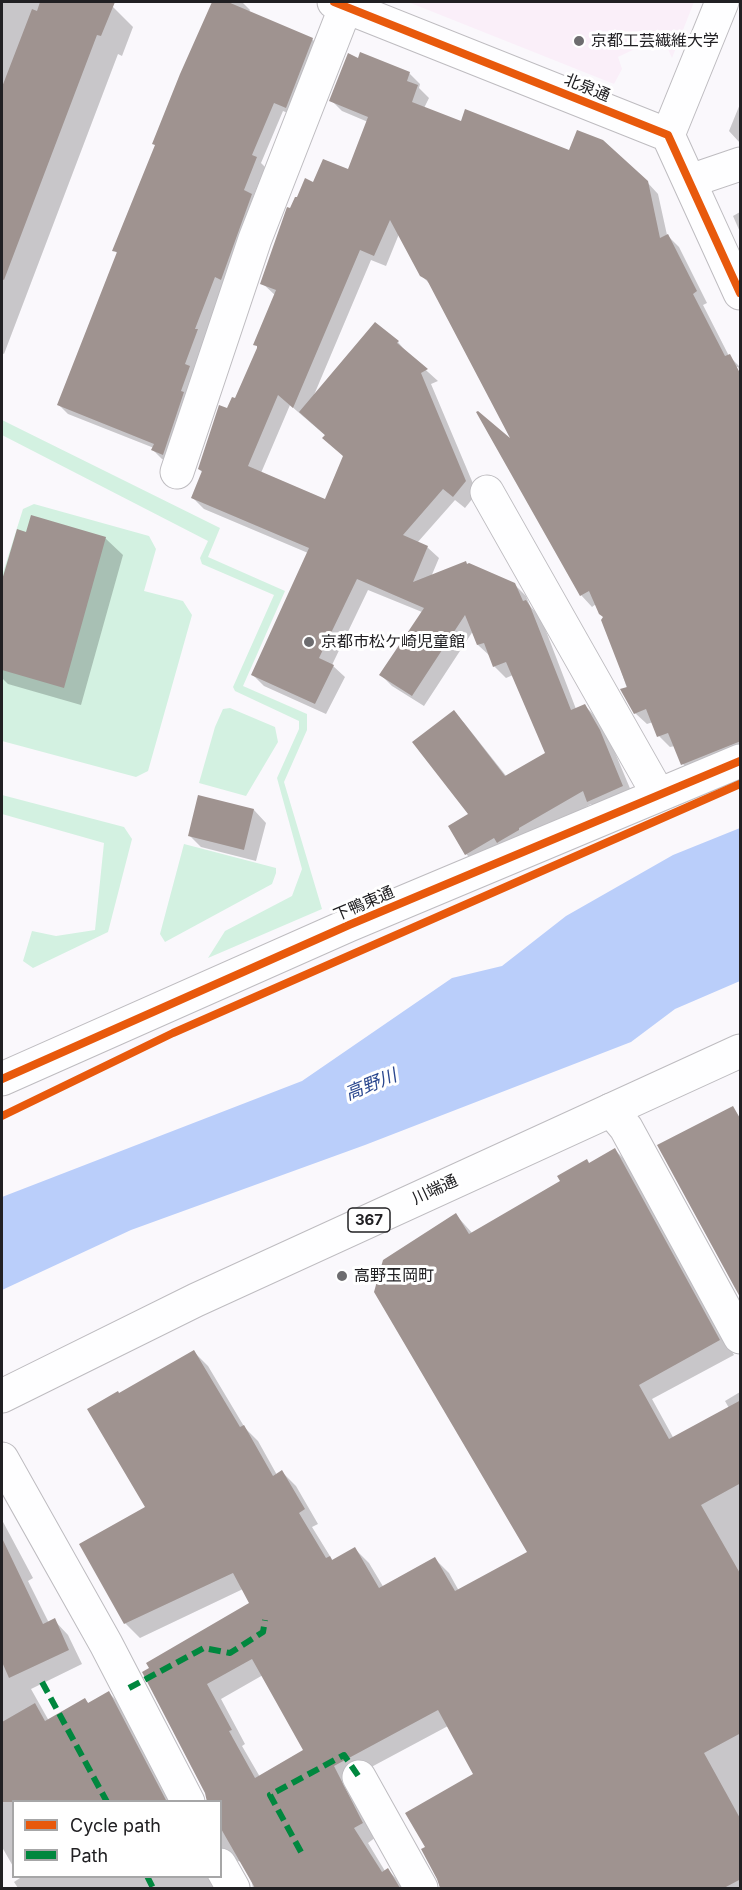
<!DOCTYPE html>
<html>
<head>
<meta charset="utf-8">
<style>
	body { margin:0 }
	#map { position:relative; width:742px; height:1890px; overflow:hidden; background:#faf8fc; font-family:Inter,sans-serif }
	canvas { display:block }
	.frame { position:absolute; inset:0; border:3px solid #212023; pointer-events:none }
	.legend { position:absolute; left:12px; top:1800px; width:210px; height:78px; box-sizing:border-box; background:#fff; border:2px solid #a6a6a7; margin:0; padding:8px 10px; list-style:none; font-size:18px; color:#212023 }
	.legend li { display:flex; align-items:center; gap:12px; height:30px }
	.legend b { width:30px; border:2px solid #a6a6a7 }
</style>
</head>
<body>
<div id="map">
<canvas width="742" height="1890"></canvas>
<div class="frame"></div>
<ul class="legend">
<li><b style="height:8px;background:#e8590c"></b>Cycle path</li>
<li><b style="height:8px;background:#00873e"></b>Path</li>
</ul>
</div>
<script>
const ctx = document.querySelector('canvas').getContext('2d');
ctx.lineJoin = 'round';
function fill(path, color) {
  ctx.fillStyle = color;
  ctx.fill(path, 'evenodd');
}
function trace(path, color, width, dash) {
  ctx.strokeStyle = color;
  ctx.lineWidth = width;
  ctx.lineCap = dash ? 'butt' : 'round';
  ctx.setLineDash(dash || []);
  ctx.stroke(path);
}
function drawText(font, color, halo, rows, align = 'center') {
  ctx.font = font + ' Inter,"Noto Sans JP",sans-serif';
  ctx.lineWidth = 6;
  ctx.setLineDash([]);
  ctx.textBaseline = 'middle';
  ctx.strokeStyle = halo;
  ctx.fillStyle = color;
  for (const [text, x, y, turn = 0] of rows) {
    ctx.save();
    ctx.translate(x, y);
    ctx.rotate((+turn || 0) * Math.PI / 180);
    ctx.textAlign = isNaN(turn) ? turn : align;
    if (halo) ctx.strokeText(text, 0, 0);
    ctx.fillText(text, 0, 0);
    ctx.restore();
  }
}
fill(new Path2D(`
	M408 2H694L672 58 662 36 618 57 622 69 614 84Z`), '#faeff9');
fill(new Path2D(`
	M2 420 220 528 208 557 285 591 243 686 307 714V730L284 782 322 909 208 958 225 931 292 896 302 869 277 778 299 729V721L235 691 233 687 274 595 202 564 200 558 208 541 2 435Z
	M34 504 149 536 156 549 144 591 183 601 192 615 148 771 136 777 2 741V576L23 509Z
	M230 708 275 727 278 742 246 796 199 783 215 727 223 709Z
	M2 795 124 827 132 839 108 932 33 968 23 961 32 931 56 936 95 930 104 843 2 814Z
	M184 844 276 868V873L272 884 165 942 160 934Z`), '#d3f1e1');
fill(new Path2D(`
	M740 828V981L675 1009 631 1042 365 1145 131 1230 2 1290V1197L302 1081 452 978 502 966 566 916 673 855Z`), '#bacefa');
fill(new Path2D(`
	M2 2H100L113 7 133 27 122 56 118 54 4 354 2 353Z
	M214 2H242L250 10 249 12 312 39 321 48 295 116 283 111 261 163 265 167 253 197 261 204 224 285 204 338 206 340 172 463 162 459 153 450 154 448 68 414 59 405 118 254 114 250 156 146 181 75Z
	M409 73 420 84 419 88 429 98 424 108 462 123 647 182 658 194 667 235 679 247 707 303 703 305 729 356 740 367V371L738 367H735L740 757 694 776 683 764 675 746 670 747 659 736 653 722 647 724 635 713 604 618 596 604 592 607 581 595 515 443 433 287 421 275 399 234 386 266 371 260 314 395 398 342 408 354 438 381 431 384 477 493 465 508 455 500 417 543 427 547 439 558 431 577 468 566 514 584 526 596 530 606 541 618 576 709 585 706 596 717 611 743 634 798 599 812 591 804 529 840 478 865 466 854 470 815 454 712 465 724 507 777 547 754 513 675 506 678 494 666 490 656 478 645 473 631 424 706 392 686 381 675 422 612 368 590 332 665 345 677 326 714 264 686 253 675 308 553 204 509 193 498 203 473 199 469 228 410 236 400 258 347 255 344 276 296 262 283 291 210 314 183 348 171 368 122 342 111 331 100ZM290 405 326 436 344 457 326 501 261 473Z
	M740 104V143L729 131Z
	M740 212V232L733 216Z
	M27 534 105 538 123 555 81 705 8 684 2 678V577L4 578Z
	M199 796 254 810 266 823 256 861 201 847 189 835Z
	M615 1150 629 1164 734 1355 652 1399 674 1439 729 1408 725 1401 740 1392V1888H441L427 1848 475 1775 448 1726 347 1780 376 1837 368 1843 385 1871 388 1870 405 1888H253L251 1878 241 1862 235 1860 220 1867V1802L206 1793 144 1673 251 1604 243 1589 140 1638 125 1623 81 1545 147 1508 120 1395 194 1352 208 1366 245 1428 258 1441 277 1475 282 1472 296 1486 318 1524 312 1527 333 1561 355 1549 369 1563 384 1588 435 1559 449 1573 459 1591 529 1552 456 1215 473 1234ZM263 1675 305 1751 260 1777 242 1746 245 1744 221 1699Z
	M2 1520 33 1578 28 1581 49 1623 54 1620 68 1635 82 1664 31 1689 49 1721 85 1700 89 1704 109 1693 123 1707 172 1802H14V1868L2 1847Z
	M19 1876H216L217 1888H18L14 1882 20 1878Z`), '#0003');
fill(new Path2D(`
	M40 2H115L101 36 97 35 4 280 2 279V87L32 9 37 11Z
	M212 2H228L313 38 286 108 274 103 252 155 257 157 244 190 252 194 221 280 215 277 195 329H198L185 364 190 366 181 391 184 392 163 455 151 450 154 444 57 405 117 252 112 251 155 145 152 144 180 74Z
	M360 52 410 72 407 81 418 85 412 102 461 121 465 109 569 150 577 130 603 140 648 181 660 238 668 234 697 291 693 294 725 356 730 354 741 375V741L681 765 668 733 657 737 646 709 634 714 620 689 627 687 601 620 603 617 599 614 589 591 580 596 476 412 478 411 510 438 427 280 420 276 390 220 374 256 360 250 293 408 278 395 248 466 325 499 343 456 322 438 325 435 299 412 375 322 399 341 397 343 428 369 421 373 466 481 453 497 443 489 403 535 428 546 413 582 466 561 467 564 469 563 515 583 523 601 526 600 530 606 571 710 585 704 600 730 623 786 587 802 583 791 519 828V830L500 841 497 843 494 838 465 855 448 826 468 814 412 742 454 710 505 776 545 753 506 662 493 667 484 643 477 645 465 615 412 696 379 675 424 608 357 579 319 658 334 665 315 704 251 675 309 548 191 498 202 471 198 469 219 405 227 408 232 397 235 398 257 348V346L253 345 276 290 260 284 287 207 290 208 295 197H297L305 178 313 182 323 159 348 169 368 117 329 101 348 53 358 58Z
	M31 515 106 537 64 688 2 670V580L17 529 26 532Z
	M198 795 254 809 244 850 188 836Z
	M733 1106 741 1120V1299L657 1145Z
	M615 1148 720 1340 639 1385 669 1439 741 1400V1483L701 1505 741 1575V1733L704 1753 741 1820V1879L724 1888H440L437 1879 421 1849 425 1847 405 1813 473 1774 438 1710 334 1766 363 1823 354 1828 382 1872 388 1868 400 1888H255L220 1827V1802H207L205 1793 142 1672 149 1668 146 1663 249 1603 233 1573 124 1624 79 1544 145 1507 87 1409 118 1391 119 1393 194 1350 240 1427 244 1425 273 1476 282 1470 305 1509 299 1513 326 1558 330 1556 332 1560 355 1547 379 1588 435 1557 455 1591 527 1552 374 1292 383 1260 456 1213 469 1234 560 1181 557 1176 587 1159 589 1163ZM252 1659 303 1750 255 1778 229 1731 232 1730 207 1684Z
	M2 1538 43 1624 55 1618 69 1650 9 1678 2 1662Z
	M109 1691 167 1802H2V1722L35 1703 45 1721 85 1698 88 1703Z`), '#9f9390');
const minor = new Path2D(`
	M334 2 668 135 740 293
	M668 135 722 2
	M690 181 740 164
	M177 472 255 239 346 6
	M487 492 658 794
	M2 1079 349 925 740 761
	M611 1110 626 1128 740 1337
	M2 1459 106 1644 188 1802
	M359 1777 421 1888
	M220 1865 233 1888`);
const highway = new Path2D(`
	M2 1396 196 1300 740 1051`);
trace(minor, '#bebcc0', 35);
trace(highway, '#bebcc0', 35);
trace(minor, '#fefeff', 33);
trace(highway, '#fefeff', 33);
trace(new Path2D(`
	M42 1682 107 1802
	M129 1688 204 1648 230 1653 263 1632 265 1620
	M301 1852 270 1795 344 1755 359 1777
	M147 1876 153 1888`), '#00873e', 6, [12, 6]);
trace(new Path2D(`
	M334 2 668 135 740 293
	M2 1079 349 925 740 761
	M2 1116 173 1033 740 784`), '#e8590c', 8);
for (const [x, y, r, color] of [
	[579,41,6,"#6d6c6f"],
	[309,642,6,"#6d6c6f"],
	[342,1276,6,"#6d6c6f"]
]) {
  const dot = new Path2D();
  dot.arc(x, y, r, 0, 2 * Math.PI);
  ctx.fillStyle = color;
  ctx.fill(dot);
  trace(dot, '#fff', 2);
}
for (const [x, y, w] of [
	[369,1220,42]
]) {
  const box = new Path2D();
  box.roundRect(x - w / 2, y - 12, w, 24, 4.5);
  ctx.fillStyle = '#fff';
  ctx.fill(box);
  trace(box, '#212023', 1.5);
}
drawText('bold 15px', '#212023', null, [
	["367",369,1220]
]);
drawText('16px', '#212023', '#fff', [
	["京都工芸繊維大学",591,41],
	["京都市松ケ崎児童館",321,642],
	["高野玉岡町",354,1276]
], 'left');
drawText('16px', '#212023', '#fff', [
	["北泉通",587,88,22],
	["下鴨東通",364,904,-23],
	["川端通",435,1190,-25]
]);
drawText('italic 18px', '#2b488f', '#fff', [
	["高野川",371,1085,-22]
]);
</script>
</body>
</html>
